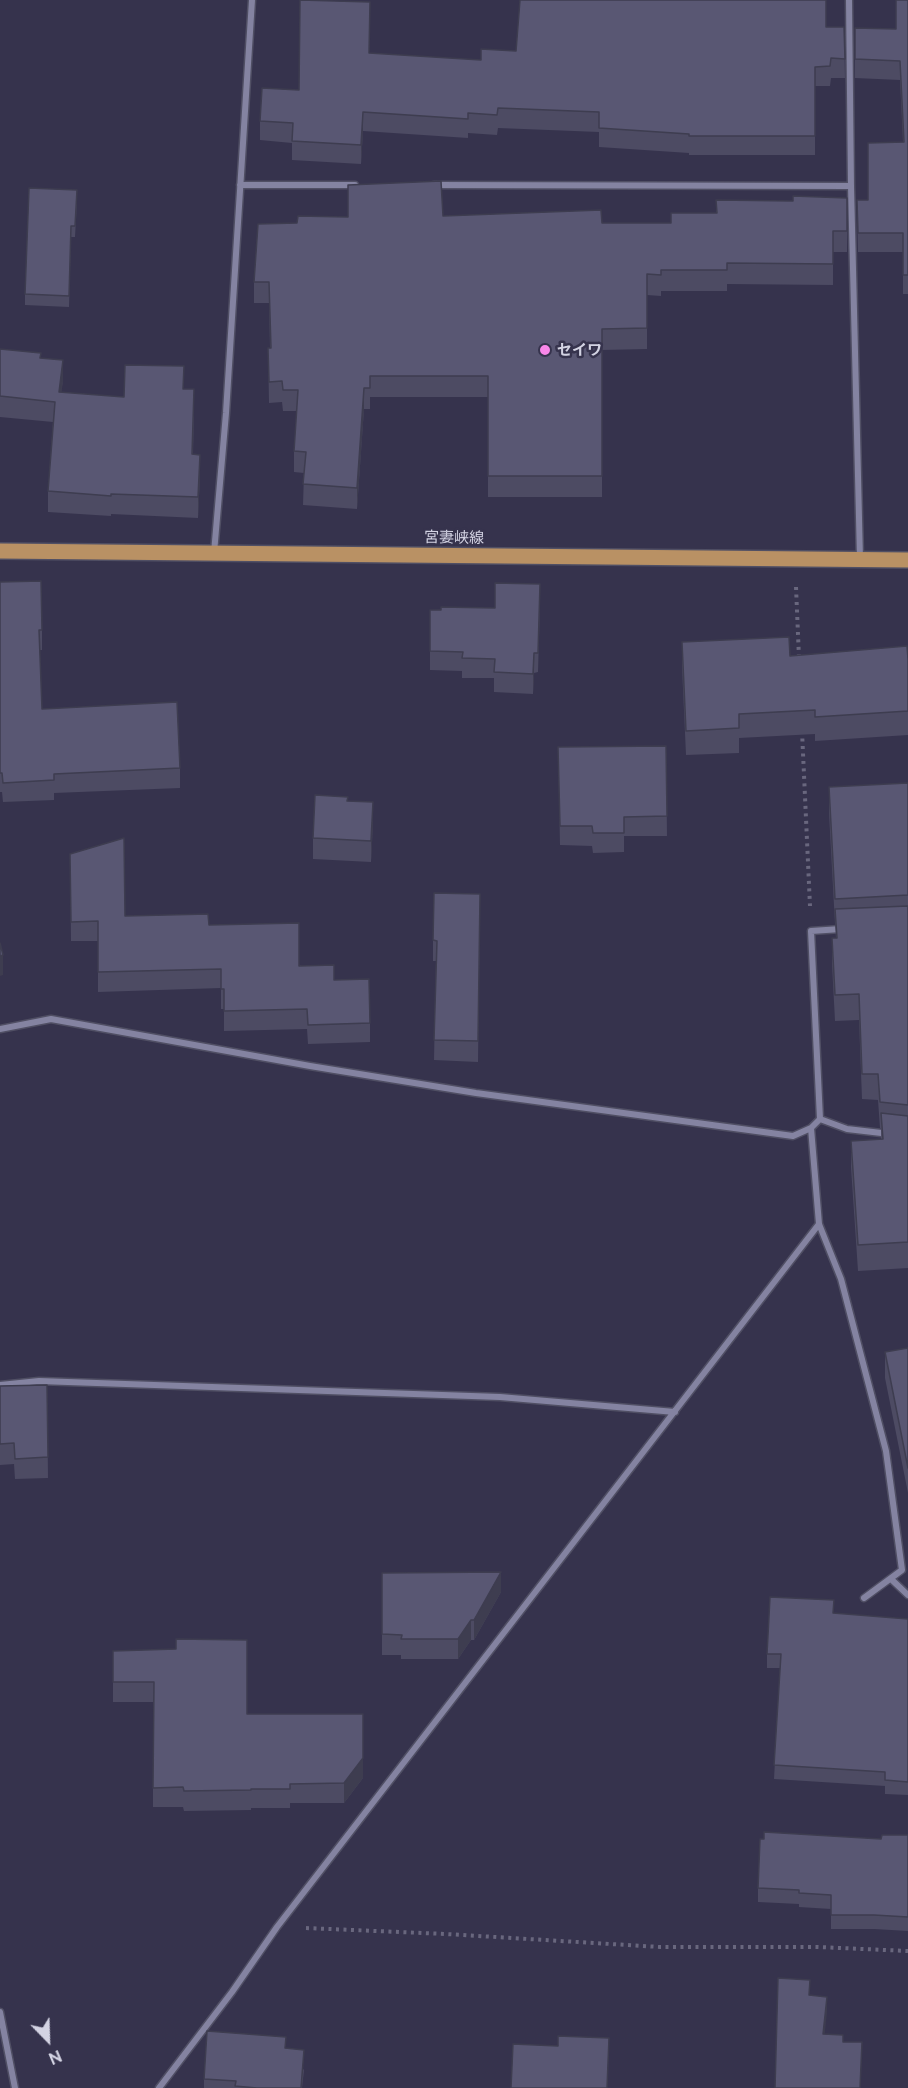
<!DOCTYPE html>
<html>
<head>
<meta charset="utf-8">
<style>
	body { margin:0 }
	#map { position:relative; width:908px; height:2088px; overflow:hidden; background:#36334d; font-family:Raleway,sans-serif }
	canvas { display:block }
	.north { position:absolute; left:18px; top:2010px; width:60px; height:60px; -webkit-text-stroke:4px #36334d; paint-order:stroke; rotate:157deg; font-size:16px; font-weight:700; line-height:24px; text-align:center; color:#d3d3e3 }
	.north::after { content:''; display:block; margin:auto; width:21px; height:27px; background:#d3d3e3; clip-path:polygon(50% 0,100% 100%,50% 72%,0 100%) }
</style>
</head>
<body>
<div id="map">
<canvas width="908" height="2088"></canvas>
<div class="north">N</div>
</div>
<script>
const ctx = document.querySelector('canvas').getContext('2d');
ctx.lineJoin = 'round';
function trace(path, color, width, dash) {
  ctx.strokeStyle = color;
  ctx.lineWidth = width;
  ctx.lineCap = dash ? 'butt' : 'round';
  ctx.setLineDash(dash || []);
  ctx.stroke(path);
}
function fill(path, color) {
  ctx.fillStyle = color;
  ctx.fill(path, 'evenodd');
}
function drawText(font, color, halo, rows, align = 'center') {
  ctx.font = font + ' Raleway,"Noto Sans JP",sans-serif';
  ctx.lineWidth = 5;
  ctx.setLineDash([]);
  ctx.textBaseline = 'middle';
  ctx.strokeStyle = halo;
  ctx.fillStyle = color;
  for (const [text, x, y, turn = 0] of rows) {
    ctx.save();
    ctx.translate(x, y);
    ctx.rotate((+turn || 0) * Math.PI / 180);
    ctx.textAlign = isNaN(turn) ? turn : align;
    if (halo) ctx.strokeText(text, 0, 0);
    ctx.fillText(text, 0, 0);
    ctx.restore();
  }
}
const minor = new Path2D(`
	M849 0 851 186 860 559
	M240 185H355
	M434 185 851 186
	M214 553 226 413 252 0
	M841 929 811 931 820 1119 811 1128 819 1224 841 1279 886 1451 902 1570 864 1598
	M0 1029 51 1019 310 1066 476 1093 793 1136 811 1128
	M820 1119 847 1129 890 1134
	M0 1385 39 1381 500 1397 675 1412
	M891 1579 908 1595
	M0 2012 15 2088
	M159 2088 232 1992 277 1927 819 1224`);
const primary = new Path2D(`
	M0 551 908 560`);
trace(minor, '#504f64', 9);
trace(primary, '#504f64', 18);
trace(new Path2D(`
	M796 587 799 658
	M802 731 810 906
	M306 1928 446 1934 660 1947H818L908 1951`), '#69677e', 4, [3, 4.5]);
trace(minor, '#8483a1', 6);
trace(primary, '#b99164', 15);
fill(new Path2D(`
	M908 0V294H903V252H858L857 200H868L903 142 900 80 855 78V28L896 29Z
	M370 21 369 53 481 60 516 51 826 27H844L845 78H831L830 86H815V155H689V153L599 147V132L498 128 497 135 468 133V138L363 131 361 164 292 160V143L260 140V121L299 90Z
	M716 200 847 231V252H833V285L727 284V291H661V296L647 295V349L602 350V497H488V397H370V409H364L357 509 303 505 304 473 294 472V451L297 411H283L282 402 269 403 268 348H270L269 303H254V282L297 223 348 217 443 216 602 223H671L716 213Z
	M77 201 75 237H71L69 307 25 305V294Z
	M0 349 41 358 63 381 61 392 124 397 184 389 194 409 193 454 200 475 198 518 111 514V516L48 512V491L53 422 0 417Z
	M0 582 42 630V650H39L42 709 180 768V788L54 793V800L3 802 2 792H0Z
	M540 603 538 672 534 673 533 694 494 692V678H462V671L430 670V610L495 608Z
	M682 642 790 656 908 659V735L815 741V734L739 738V753L686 755 682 667Z
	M666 746 667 836H624V852L593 853 592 846 560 845 558 747Z
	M908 783V1268L858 1271 851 1167V1141L881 1139V1128H880L878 1100 862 1099 859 1020 835 1021 832 964V938H836L835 924 829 813V787Z
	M373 823 371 862 313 859V838Z
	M70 854 125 916 209 925 334 980 370 1023V1042L308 1044 307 1029 224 1031V1009H221V988L98 992V941H71Z
	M480 894 478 1062 434 1060 436 961H433V940Z
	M908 1348V1493L885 1378V1352Z
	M47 1385 48 1478 15 1479 14 1464 0 1465V1386Z
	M382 1573 501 1592 474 1640H471L458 1659H401V1655H382Z
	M834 1613 908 1619V1795L885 1794V1786L774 1779 780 1668H767V1654Z
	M113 1651 247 1714 363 1778 344 1803H290V1808H251V1810L184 1811 183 1807H153V1702H113Z
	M908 1835V1931L874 1929H831V1909L799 1907V1904L758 1902V1888L881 1839Z
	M286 2049 304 2070 302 2088H204V2079Z`), '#4d4b63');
fill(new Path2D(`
	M363 112V131L361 164V145Z
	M63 360V381L59 412V392Z
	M364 388V409L357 509V488Z
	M200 455V475L198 518V497Z
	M534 653V673L533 694V674Z
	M373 802V823L371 862V841Z
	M3 955V975L0 976V956Z
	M501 1572V1592L474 1640V1620Z
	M471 1620V1640L458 1659V1639Z
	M363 1758V1778L344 1803V1783Z
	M827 1997V2012L823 2050V2034Z`), '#3e3d50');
const building = new Path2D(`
	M300 0 370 2 369 53 481 60V49L516 51 520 0H826V27H844L845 59 831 58 830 66 815 67V136H689V134L599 128V112L498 108 497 115 468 113V119L363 112 361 145 292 141 293 123 260 121 262 88 299 90Z
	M896 0H908V275H903V233H858L857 200H868V143L904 142 900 61 855 59V28L896 29Z
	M441 181 443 216 601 210 602 223H671V213H717L716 200 793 201V196L847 198V231H833V264L727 263V270H661V275L647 274V328L602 329V476H488V376H370V388H364L357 488 303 484 306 452 294 451 298 390H283L282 381 269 382 268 348H271L269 282H254L258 224 297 223 298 216 348 217V185Z
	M29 188 77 190 75 226H71L69 296 25 294Z
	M0 349 41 353 40 358 63 360 59 392 124 397 125 365 184 366 183 389H194L192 454 200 455 198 497 111 494V496L48 491 55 402 0 396Z
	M41 581 42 630H39L42 709 177 702 180 768 54 774V780L3 783 2 773H0V582Z
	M495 583 540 584 538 653H534L533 674 494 672 495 659 462 658 463 652 430 651V610H441V607L495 608Z
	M789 637 790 656 907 646 908 659V711L815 717V710L739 714V728L686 731 682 642Z
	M666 746 667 816 624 817V833H593L592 826H560L558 747Z
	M908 783V895L835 899 829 787Z
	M315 795 348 797 347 801 373 802 371 841 313 838Z
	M124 838 125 916 208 914 209 925 299 923V966L334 965V980L369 979 370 1023 308 1025 307 1009 224 1011V989H221V969L98 972V921L71 922 70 854Z
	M434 893 480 894 478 1041 434 1040 437 941 433 940Z
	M908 906V1105L880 1102 878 1074H862L859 994 835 995 832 938H837L835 909Z
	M0 943 3 955 0 956Z
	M881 1113 908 1116V1242L858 1245 851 1141 883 1139Z
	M908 1348V1468L885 1352Z
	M47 1385 48 1457 15 1459 14 1443 0 1444V1386Z
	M501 1572 474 1620H471L458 1639H401L402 1635 382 1634V1573Z
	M770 1597 834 1600 833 1613 908 1619V1782L885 1780V1772L774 1765 781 1654H767Z
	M176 1639 247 1640V1714H363V1758L344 1783 290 1784V1789H251V1790L184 1791 183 1787 153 1788 154 1682H113V1651L176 1649Z
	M764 1832 881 1839 882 1835H908V1917L874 1915H831V1895L799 1893V1890L758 1888 760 1839H764Z
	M778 1978 810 1980 809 1995 827 1997 823 2034 843 2035V2042H862L860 2088H775Z
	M207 2031 286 2037 285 2048 304 2050 301 2088H257L235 2086 236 2081 204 2079Z
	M558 2036 609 2038 607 2088H511L513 2044 558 2046Z`);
fill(building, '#595773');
trace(building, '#3e3d50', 1.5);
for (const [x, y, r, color] of [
	[545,350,6,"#f987e9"]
]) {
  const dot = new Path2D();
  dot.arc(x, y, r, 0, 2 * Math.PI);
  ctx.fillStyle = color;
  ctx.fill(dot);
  trace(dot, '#36334d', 2);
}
drawText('bold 15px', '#d3d3e3', '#36334d', [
	["セイワ",557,350]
], 'left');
drawText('15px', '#d3d3e3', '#36334d', [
	["宮妻峡線",454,538,1]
]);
</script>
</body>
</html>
